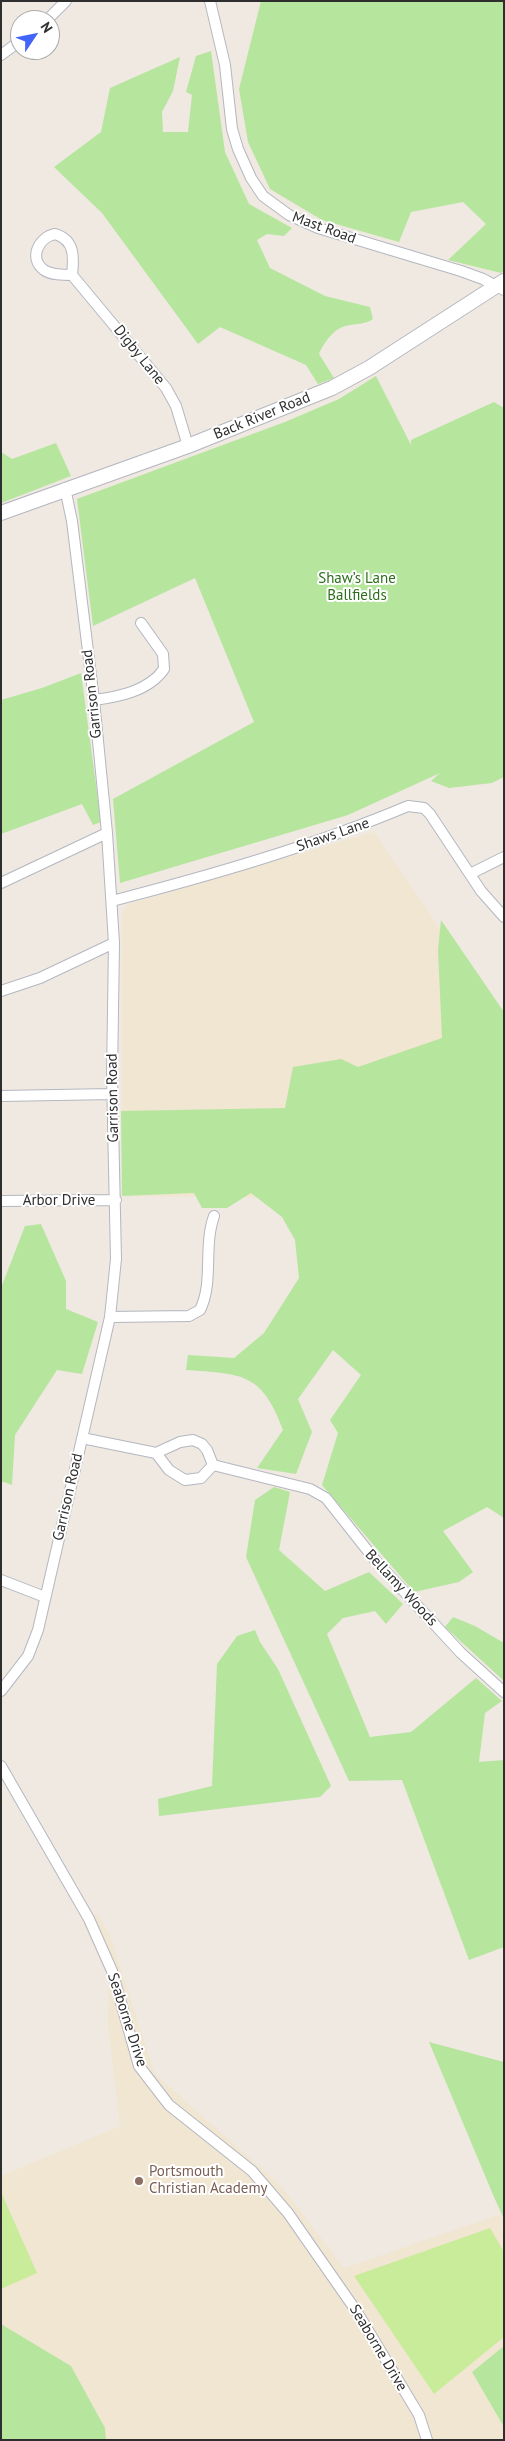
<!DOCTYPE html>
<html>
<head>
<meta charset="utf-8">
<style>
	body { margin:0 }
	#map { position:relative; width:505px; height:2441px; overflow:hidden; background:#efe9e1; font-family:"PT Sans",sans-serif }
	canvas { display:block }
	.frame { position:absolute; inset:0; border:2px solid #2e2e2e; pointer-events:none }
	.north { position:absolute; left:10px; top:10px; width:50px; height:50px; box-sizing:border-box; background:#fff; border:1px solid #ababab; border-radius:50%; rotate:56deg; font-size:14px; font-weight:700; line-height:20px; text-align:center; color:#2e2e2e }
	.north::after { content:''; display:block; margin:auto; width:18px; height:22px; background:#4264fb; clip-path:polygon(50% 0,100% 100%,50% 72%,0 100%) }
</style>
</head>
<body>
<div id="map">
<canvas width="505" height="2441"></canvas>
<div class="frame"></div>
<div class="north">N</div>
</div>
<script>
const ctx = document.querySelector('canvas').getContext('2d');
ctx.lineJoin = 'round';
function fill(path, color) {
  ctx.fillStyle = color;
  ctx.fill(path, 'evenodd');
}
function trace(path, color, width, dash) {
  ctx.strokeStyle = color;
  ctx.lineWidth = width;
  ctx.lineCap = dash ? 'butt' : 'round';
  ctx.setLineDash(dash || []);
  ctx.stroke(path);
}
function drawText(font, color, halo, rows, align = 'center') {
  ctx.font = font + ' "PT Sans",sans-serif';
  ctx.lineWidth = 4;
  ctx.setLineDash([]);
  ctx.textBaseline = 'middle';
  ctx.strokeStyle = halo;
  ctx.fillStyle = color;
  for (const [text, x, y, turn = 0] of rows) {
    ctx.save();
    ctx.translate(x, y);
    ctx.rotate((+turn || 0) * Math.PI / 180);
    ctx.textAlign = isNaN(turn) ? turn : align;
    if (halo) ctx.strokeText(text, 0, 0);
    ctx.fillText(text, 0, 0);
    ctx.restore();
  }
}
fill(new Path2D(`
	M374 832 504 1022 498 1201 122 1196V914L127 906 132 903Z
	M97 1914 109 1933 155 2074 282 2187 344 2268 501 2214 504 2219V2346L472 2372 504 2427V2440H106L105 2428 71 2366 1 2324V2176L120 2126 108 2024 109 1980 83 1923Z`), '#f0e6d1');
fill(new Path2D(`
	M261 1H504V270L501 273 448 260 486 224 463 202 411 212 399 242 322 220 270 189 248 142 239 89Z
	M211 51 225 152 249 204 292 228 284 236 267 234 257 240 270 268 325 296 370 307 373 319C364 325 357 323 346 326 334 328 323 344 319 354L334 378 318 384 306 365 220 327 198 344 102 213 54 167 101 132 110 88 180 57 173 91 162 112 163 132H188L192 95 186 92 196 56Z
	M376 376 411 445V440L494 402 504 408V777L492 783 449 788 431 781 440 773 348 815 120 883 113 799 254 722 195 578 93 626 77 499 285 422 339 399Z
	M56 443 71 476 1 503V452L12 459Z
	M81 673 101 822 93 825 82 804 1 834V700L42 688Z
	M441 920 504 1012V1518L487 1507 443 1531 473 1572 459 1582 414 1592 322 1485 338 1433 330 1420 361 1375 333 1350 298 1399 312 1432 296 1474 257 1468 283 1430C262 1372 241 1374 186 1370L188 1355 234 1358 264 1333 299 1278 295 1240 282 1217 251 1193 227 1208H202L194 1193 122 1196 121 1111 285 1108 293 1067 341 1059 358 1067 442 1038 438 950Z
	M41 1224 66 1281V1309L98 1322 82 1374 57 1370 15 1435 12 1485 1 1481V1288L25 1226Z
	M274 1487 290 1492 279 1550 325 1591 369 1572 403 1604 386 1624 375 1611 343 1618 327 1634 370 1737 411 1732 476 1678 502 1701 485 1713 479 1762 504 1760V1947L469 1960 402 1780 349 1781 246 1557 255 1500Z
	M453 1617 475 1626 504 1643V1681L445 1627Z
	M255 1630 260 1642 278 1669 331 1786 320 1797 159 1816 158 1799 212 1786 217 1664 237 1636Z
	M429 2042 504 2062V2219L494 2197Z
	M1 2324 71 2366 105 2428 106 2440H1Z
	M504 2346V2427L472 2372Z`), '#b6e59e');
fill(new Path2D(`
	M1 2192 37 2273 1 2289Z
	M490 2228 504 2252V2337L434 2394 354 2276Z`), '#c9ec9a');
const street = new Path2D(`
	M210 1 225 65 232 129 238 149 251 178 263 196 289 215 318 228 461 271 483 279 504 290
	M47 20 66 1
	M1 55 20 41
	M55 234C75 240 74 257 72 275 63 275 51 275 44 270 28 258 39 237 55 234Z
	M72 275 166 388 176 406 188 446
	M94 700C118 697 149 691 164 669L163 654 141 623
	M470 874 504 857
	M1 883 107 833
	M112 901C212 875 313 846 408 806L424 808 430 814 481 891 504 917
	M1 991 40 978 114 943
	M1 1096 112 1094
	M1 1201 116 1200
	M110 1317 189 1316 200 1310C214 1282 203 1247 214 1216
	M82 1438 156 1453 180 1442 193 1440 202 1444 207 1450 213 1465 201 1478 185 1480 169 1470 156 1453
	M213 1465 310 1489 326 1498 375 1560 461 1653 504 1692
	M1 1580 45 1597
	M1 1691 28 1656 38 1630 110 1317 116 1259 112 1077 114 943 107 833 94 700 72 521 65 488
	M1 1766 89 1919 112 1971 139 2066 169 2105 252 2171 288 2213 357 2312 419 2415 427 2440`);
const secondary = new Path2D(`
	M1 513 188 446 332 388 369 368 504 281`);
trace(street, '#b4b7c1', 12);
trace(secondary, '#b4b7c1', 16);
trace(street, '#fff', 10);
trace(secondary, '#fff', 14);
for (const [x, y, r, color] of [
	[139,2181,5,"#8d6e63"]
]) {
  const dot = new Path2D();
  dot.arc(x, y, r, 0, 2 * Math.PI);
  ctx.fillStyle = color;
  ctx.fill(dot);
  trace(dot, '#fff', 2);
}
drawText('15px', '#2e2e2e', '#fff', [
	["Mast Road",324,228,20],
	["Digby Lane",139,355,51],
	["Back River Road",262,416,-22],
	["Garrison Road",92,694,-96],
	["Shaws Lane",333,835,-19],
	["Garrison Road",113,1098,-91],
	["Arbor Drive",59,1201],
	["Garrison Road",68,1497,-77],
	["Bellamy Woods",401,1588,47],
	["Seaborne Drive",127,2020,72],
	["Seaborne Drive",378,2348,59]
]);
drawText('15px', '#2c6e1b', '#fff', [
	["Shaw’s Lane",357,579],
	["Ballfields",357,596]
]);
drawText('15px', '#785e54', '#fff', [
	["Portsmouth",149,2172],
	["Christian Academy",149,2189]
], 'left');
</script>
</body>
</html>
